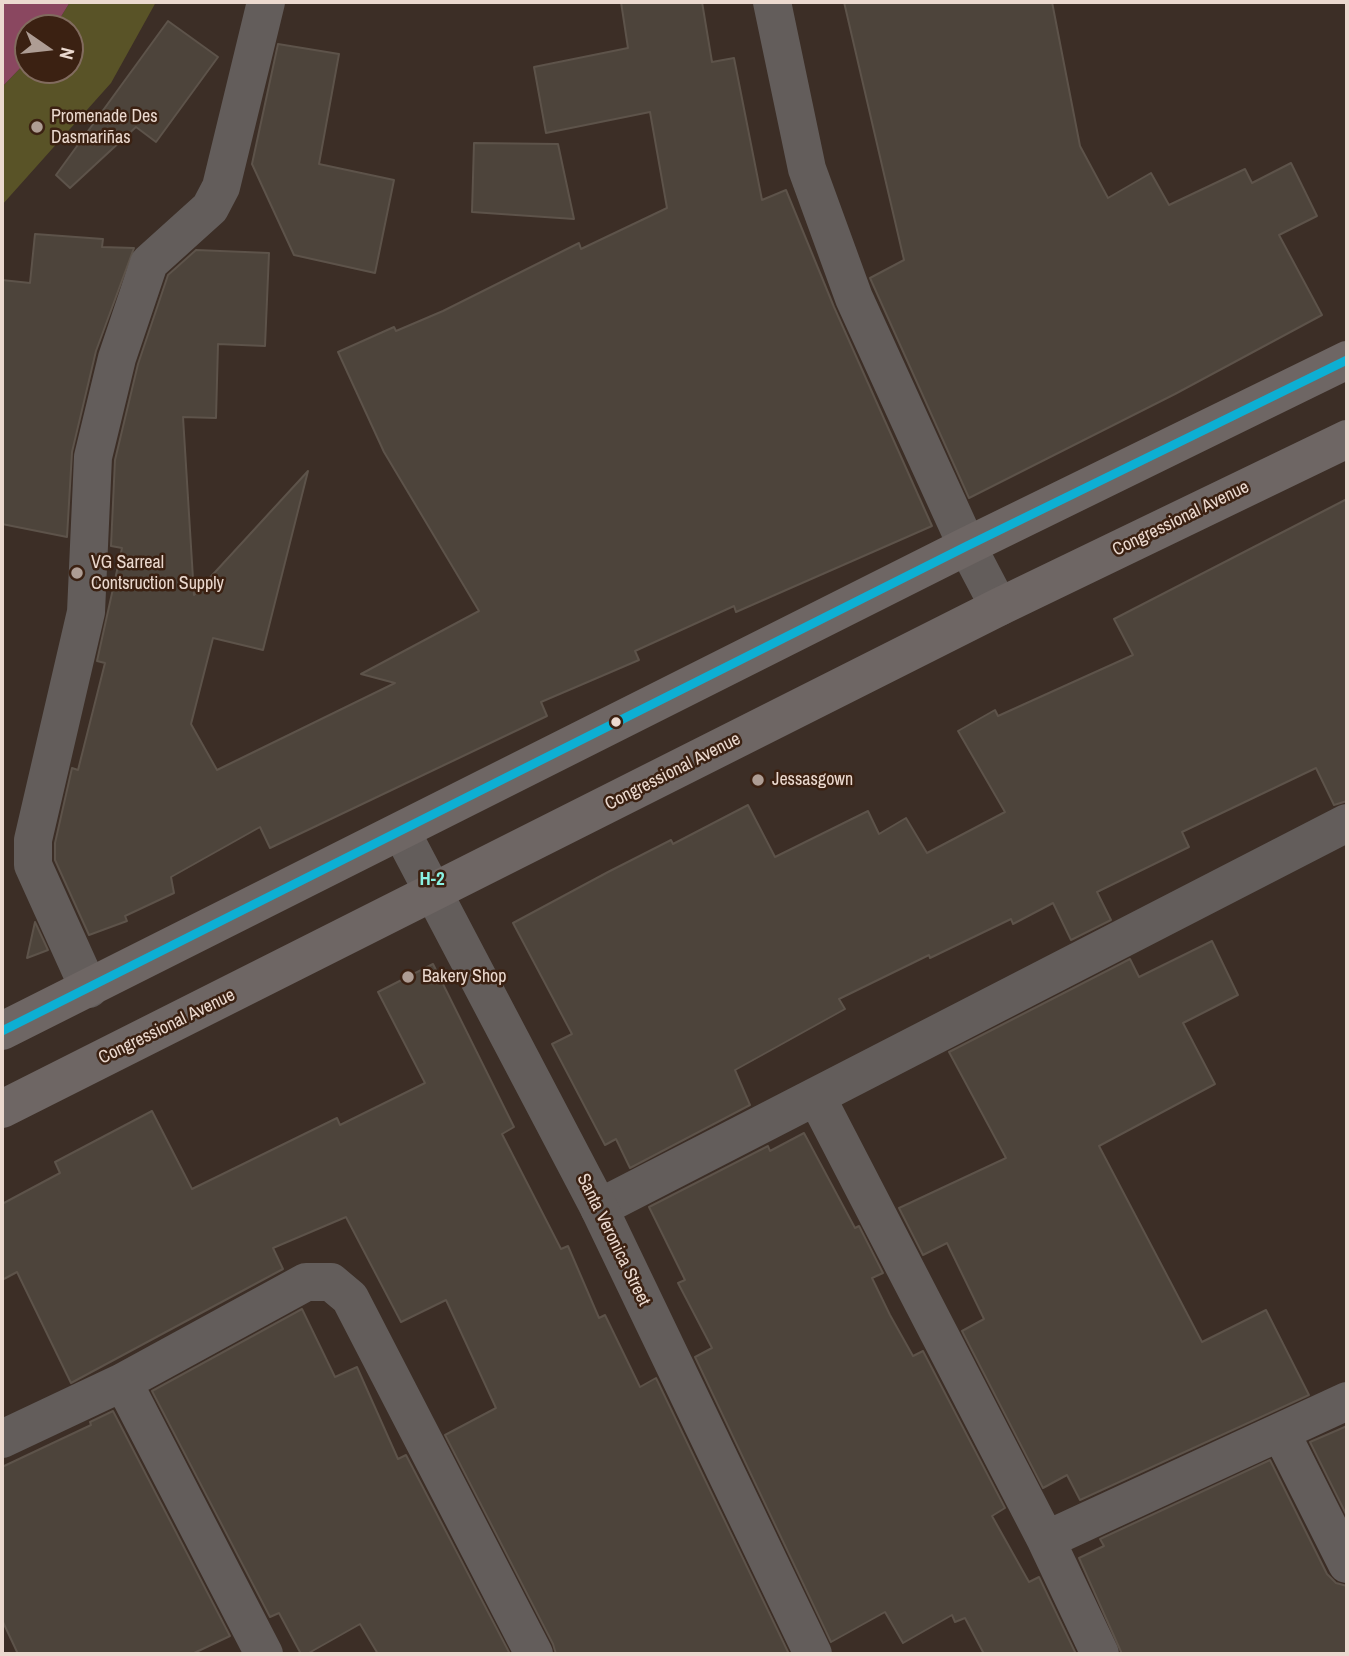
<!DOCTYPE html>
<html>
<head>
<meta charset="utf-8">
<style>
	body { margin:0 }
	#map { position:relative; width:1349px; height:1656px; overflow:hidden; background:#3c2e26; font-family:"Archivo Narrow",sans-serif }
	canvas { display:block }
	.frame { position:absolute; inset:0; border:4px solid #ebd9cf; pointer-events:none }
	.north { position:absolute; left:14px; top:14px; width:70px; height:70px; box-sizing:border-box; background:#3b2112; border:2px solid #816b5e; border-radius:50%; rotate:104deg; font-size:19px; font-weight:700; line-height:28px; text-align:center; color:#ebd9cf }
	.north::after { content:''; display:block; margin:auto; width:24px; height:32px; background:#ae9d94; clip-path:polygon(50% 0,100% 100%,50% 72%,0 100%) }
</style>
</head>
<body>
<div id="map">
<canvas width="1349" height="1656"></canvas>
<div class="frame"></div>
<div class="north">N</div>
</div>
<script>
const ctx = document.querySelector('canvas').getContext('2d');
ctx.lineJoin = 'round';
function fill(path, color) {
  ctx.fillStyle = color;
  ctx.fill(path, 'evenodd');
}
function trace(path, color, width, dash) {
  ctx.strokeStyle = color;
  ctx.lineWidth = width;
  ctx.lineCap = dash ? 'butt' : 'round';
  ctx.setLineDash(dash || []);
  ctx.stroke(path);
}
function drawText(font, color, halo, rows, align = 'center') {
  ctx.font = font + ' "Archivo Narrow",sans-serif';
  ctx.lineWidth = 5;
  ctx.setLineDash([]);
  ctx.textBaseline = 'middle';
  ctx.strokeStyle = halo;
  ctx.fillStyle = color;
  for (const [text, x, y, turn = 0] of rows) {
    ctx.save();
    ctx.translate(x, y);
    ctx.rotate((+turn || 0) * Math.PI / 180);
    ctx.textAlign = isNaN(turn) ? turn : align;
    if (halo) ctx.strokeText(text, 0, 0);
    ctx.fillText(text, 0, 0);
    ctx.restore();
  }
}
fill(new Path2D(`
	M70 2H156L111 83 2 205V87L28 60V70H70V28H54Z`), '#595327');
fill(new Path2D(`
	M2 2H70L54 28H28V60L2 87Z`), '#8a4760');
const building = new Path2D(`
	M621 2H702L712 62 734 58 762 200 786 190 834 307 932 526 736 612 734 606 635 651 639 660 541 702 547 716 270 848 260 827 171 877 174 893 125 916 127 921 89 935 55 860V843L72 768 78 770 105 663 97 661 122 548 111 546 115 460 138 364 168 275 196 250 269 253 265 346 218 344 216 418 183 417 194 595 308 471 263 650 213 638 191 724 217 770 395 683 361 674 479 611 384 452 338 352 394 327 396 331 443 311 579 243 581 249 667 208 650 112 546 133 534 67 628 48Z
	M844 2H1052L1080 146 1108 198 1151 173 1169 205 1245 169 1252 183 1291 163 1317 216 1279 235 1322 315 1175 394 969 498 870 278 904 260Z
	M168 21 218 57 156 142 136 127 70 188 56 175Z
	M278 44 339 54 319 164 394 180 375 273 294 255 252 164Z
	M474 143 558 144 574 219 472 212Z
	M35 234 103 239 102 247 134 248 96 351 72 452 67 537 2 524V280L30 283Z
	M1347 499V801L1334 805 1316 768 1182 832 1189 847 1097 892 1111 920 1071 940 1053 903 1013 924 1011 919 930 958 929 955 839 999 845 1009 735 1070 750 1105 630 1168 616 1139 605 1145 552 1044 572 1034 513 923 608 872 671 840 673 844 748 805 775 857 868 811 879 834 906 818 927 853 1005 812 958 731 995 710 998 716 1133 655 1114 619Z
	M35 922 48 950 27 958Z
	M1212 941 1238 995 1183 1023 1215 1084 1099 1146 1202 1342 1266 1310 1309 1395 1080 1500 1067 1475 1043 1488 962 1331 984 1319 947 1243 923 1255 899 1208 1006 1158 949 1052 1130 959 1139 977Z
	M433 964 514 1127 502 1134 561 1249 568 1246 599 1318 605 1315 640 1387 656 1378 789 1654H556L553 1644 445 1435 496 1408 446 1300 401 1322 346 1217 273 1248 283 1269 71 1383 17 1272 2 1280V1204L60 1173 55 1162 152 1111 192 1189 337 1118 340 1125 425 1083 378 992Z
	M804 1133 855 1228 859 1226 883 1273 872 1278 890 1315 913 1356 923 1351 1005 1508 992 1516 1029 1582 1039 1577 1076 1654H984L965 1618 955 1622 952 1615 903 1643 885 1612 831 1642 695 1357 712 1348 678 1283 685 1280 649 1207 768 1146 770 1151Z
	M302 1309 335 1377 357 1367 398 1459 406 1455 510 1654H378L360 1624 307 1654H301L279 1613 270 1617 152 1391Z
	M113 1411 230 1636 192 1654H18L2 1620V1467L91 1425 90 1422Z
	M1347 1426V1516L1310 1442Z
	M1270 1460 1327 1574 1336 1583 1347 1586V1654H1122L1079 1558 1104 1546 1100 1539Z`);
fill(building, '#4d443b');
trace(building, '#5d534a', 2);
trace(new Path2D(`
	M772 2 807 169 854 298 967 546 999 607
	M89 989 33 865V840L86 612 93 457 117 358 149 263 210 208 221 187 266 2
	M817 1098 1046 1540 1100 1654
	M599 1208 1347 823
	M123 1382 264 1654
	M1281 1433 1347 1564
	M2 1439 123 1382 306 1282H331L350 1298 534 1654
	M1046 1540 1347 1401`), '#635d5b', 38);
trace(new Path2D(`
	M401 831 599 1208 813 1654`), '#635d5b', 38);
trace(new Path2D(`
	M2 1031 967 546 1347 360
	M2 1109 999 607 1347 439`), '#6e6664', 38);
trace(new Path2D(`
	M2 1031 967 546 1347 360`), '#0dafd3', 9);
for (const [x, y, r, color] of [
	[37,127,7,"#ae9d94"],
	[77,573,7,"#ae9d94"],
	[616,722,6,"#ebd9cf"],
	[758,780,7,"#ae9d94"],
	[408,977,7,"#ae9d94"]
]) {
  const dot = new Path2D();
  dot.arc(x, y, r, 0, 2 * Math.PI);
  ctx.fillStyle = color;
  ctx.fill(dot);
  trace(dot, '#3b2112', 2.5);
}
drawText('18px', '#ebd9cf', '#3b2112', [
	["Promenade Des",51,117],
	["Dasmariñas",51,138],
	["VG Sarreal",91,563],
	["Contsruction Supply",91,584],
	["Jessasgown",772,780],
	["Bakery Shop",422,977]
], 'left');
drawText('18px', '#ebd9cf', '#3b2112', [
	["Congressional Avenue",1181,519,-26],
	["Congressional Avenue",673,772,-27],
	["Congressional Avenue",167,1027,-26],
	["Santa Veronica Street",613,1240,64]
]);
drawText('bold 19px', '#8af2e3', '#3b2112', [
	["H-2",432,880]
]);
</script>
</body>
</html>
